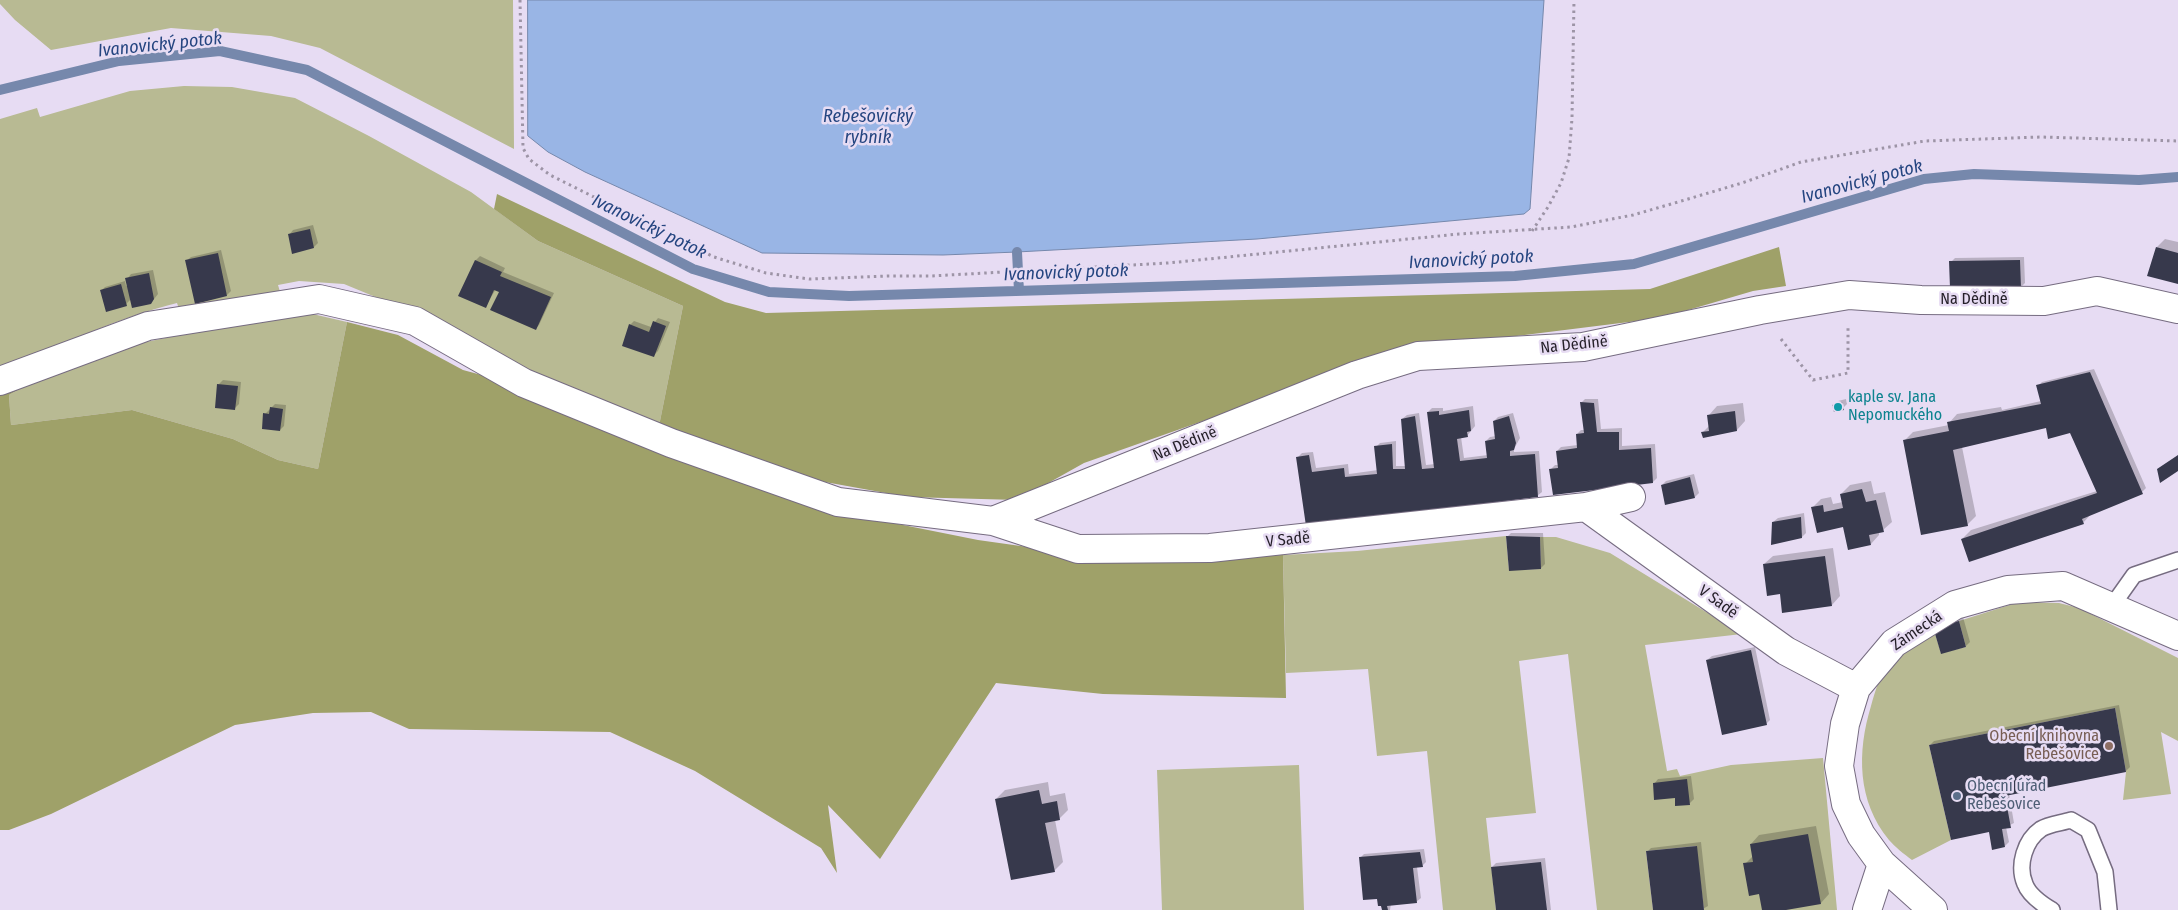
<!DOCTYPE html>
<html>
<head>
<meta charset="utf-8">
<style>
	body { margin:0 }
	canvas { display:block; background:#e7dcf3 }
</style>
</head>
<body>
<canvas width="2178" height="910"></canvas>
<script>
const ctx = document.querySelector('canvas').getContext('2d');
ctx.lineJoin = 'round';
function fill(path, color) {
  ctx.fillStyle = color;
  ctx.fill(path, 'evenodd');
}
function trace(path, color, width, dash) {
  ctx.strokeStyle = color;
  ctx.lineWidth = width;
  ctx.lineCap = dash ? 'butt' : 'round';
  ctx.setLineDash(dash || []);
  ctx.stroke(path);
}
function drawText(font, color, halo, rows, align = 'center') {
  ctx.font = font + ' "Fira Sans Condensed",sans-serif';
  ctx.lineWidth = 5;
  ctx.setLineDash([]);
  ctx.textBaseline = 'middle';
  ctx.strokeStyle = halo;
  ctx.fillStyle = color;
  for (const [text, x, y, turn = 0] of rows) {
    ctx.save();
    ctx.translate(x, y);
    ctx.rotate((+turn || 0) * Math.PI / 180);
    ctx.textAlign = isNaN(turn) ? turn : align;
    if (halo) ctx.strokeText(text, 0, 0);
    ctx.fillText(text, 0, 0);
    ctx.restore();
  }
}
fill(new Path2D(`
	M0 0H513L514 149 320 48 271 36 171 28 51 50 15 20 0 4Z
	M184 86 232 87 295 98 369 136 471 192 538 241 683 306 658 431 524 377 436 322 344 284 299 281 278 285 281 295 180 312 177 303C116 318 58 346 0 372V119L37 108 40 117 130 91Z
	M304 312 347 322 318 469 278 460 233 439 132 410 11 425 9 395 29 384 127 346 256 319Z
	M1506 536 1509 570 1541 569 1540 537H1556L1610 553 1742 634 1645 645 1667 771 1677 769 1680 776 1731 765 1823 758 1837 910H1704L1696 846 1646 851 1653 910H1597L1568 654 1519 661 1536 813 1486 818 1496 910H1443L1427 751 1377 756 1368 669 1286 673 1283 555 1357 551Z
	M2019 602 2059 603 2079 608 2178 658V741L2161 732 2171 794 2123 800 2126 772 2115 708 1929 745 1951 840 1912 860C1904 854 1895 847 1889 840 1857 801 1857 752 1871 706 1875 691 1881 672 1891 660 1901 648 1921 637 1933 627L1941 653 1966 647 1959 621Z
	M1299 765 1304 910H1162L1157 770Z`), '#b8ba93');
fill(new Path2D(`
	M497 194 725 302 766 313 1650 289 1779 247 1786 286 1753 291 1661 318 1404 350 1084 463 1018 500 908 497 825 482 692 445 658 431 683 306 538 241 494 209Z
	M347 322 398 335 463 370 511 383 818 508 978 540 1134 562 1283 555 1286 698 1103 694 996 683 880 859 828 805 837 873 821 848 695 771 610 732 409 729 371 712 313 713 235 725 51 814 9 830H0V393L29 384 9 395 11 425 132 410 233 439 278 460 318 469Z`), '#9fa169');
const water = new Path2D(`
	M528 0H1544L1530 209 1524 214 1257 239 1017 252 943 255 762 253 585 172 548 152 528 136Z`);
fill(water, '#99b5e5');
trace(water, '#7688ac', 1);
fill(new Path2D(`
	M313 225 318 243 314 247 289 235 293 230Z
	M2165 239 2178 242V283L2157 247Z
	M221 250 231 291 227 295 186 261 191 257Z
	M480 256 505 268 503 272 554 293 539 325 535 329 500 291 496 289 485 307 460 295 476 260Z
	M2024 257 2025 283 2021 287 1951 262 1955 258Z
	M153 270 158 294 151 303 131 299 126 304 101 291 105 287 125 281 126 286 128 285 127 279 131 274Z
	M658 318 670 322 658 351 654 355 630 325 634 321 651 327Z
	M2094 369 2146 488 2142 492 2092 513 2083 523 1962 539 1971 530 2097 491 2071 432 2047 426 1962 447 1976 516 1967 525 1904 441 1913 432 1949 425V423L1957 414 2001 407 2002 410 2041 401 2038 386 2042 382Z
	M223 380 241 382 239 404 235 408 219 384Z
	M1585 399H1598L1601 429 1622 428V446L1655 444 1657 478 1653 482 1551 469 1555 465H1558L1557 451 1561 447 1578 445 1577 434 1581 430H1585L1581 403Z
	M1846 399 1847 404 1843 408 1834 405 1838 401Z
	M1743 403 1745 421 1737 430 1703 432 1710 425 1709 415 1717 406Z
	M275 404 286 405 284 426 280 430 265 414Z
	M1473 406 1475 426 1467 436 1461 437 1464 458 1488 455 1486 441 1490 437 1496 436 1494 421 1498 417 1513 413 1520 438 1514 449V452L1539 451 1542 492 1537 496 1307 525 1298 457 1302 453 1313 452 1316 468 1348 464 1349 474 1378 470 1376 447 1380 443 1396 441V466H1406L1402 419 1407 415 1419 413 1426 465 1435 464 1428 412 1432 408H1443V411Z
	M1694 474 1699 493 1695 497 1662 485 1666 481Z
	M1871 481 1874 494 1885 492 1892 522 1883 530 1879 531V535L1871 544 1813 507 1821 499 1831 497 1833 504 1843 502 1841 494 1850 485Z
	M1804 513 1806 533 1802 537 1773 522 1778 518Z
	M1511 533H1543L1545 564 1541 568 1507 537Z
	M1833 548 1840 596 1832 605 1781 593 1764 564 1773 556Z
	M1963 617 1970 642 1966 646 1939 624Z
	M1755 647 1770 720 1766 724 1707 660 1712 656Z
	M2119 705 2130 767 2126 771 2009 794 2014 823 2006 827 2009 842 2005 846 1990 831 1930 745 1934 741Z
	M1691 776 1694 799 1690 803 1654 784 1658 779Z
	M1048 782 1050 796 1065 793 1068 810 1059 819 1055 820 1063 862 1054 871 996 799 1005 790Z
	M1816 826 1829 894 1821 903 1779 910H1763L1760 893 1745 864 1753 856 1751 844 1759 835Z
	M1701 842 1708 906 1701 910H1654L1647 852 1651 848Z
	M1424 849 1426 862 1422 866 1417 867 1421 898 1416 902 1391 904 1390 910H1383L1360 858 1364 854Z
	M1545 858 1551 910H1497L1492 867 1496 863Z`), '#0003');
trace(new Path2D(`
	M0 90 119 61 220 51 307 70 693 269 769 292 849 296 1515 276 1634 264 1924 179 1974 174 2139 180 2178 177
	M1017 252 1019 291`), '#7688ac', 10);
fill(new Path2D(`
	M310 229 314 248 292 254 288 234Z
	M2156 247 2178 253V284L2147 276Z
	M218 253 227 296 195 304 185 260Z
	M475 260 502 272 500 276 551 297 536 330 490 310 499 292 494 290 486 308 458 296Z
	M2020 260 2021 288H1950L1949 261Z
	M149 273 154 299 151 304 132 308 125 278Z
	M121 284 127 306 106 312 100 290Z
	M653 321 666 326 654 357 622 346 629 324 649 332Z
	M2090 372 2143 494 2082 519 2084 524 1969 562 1961 539 2097 493 2070 433 2048 439 2046 428 1953 450 1968 526 1921 535 1903 440 1949 431 1947 422 2041 404 2036 385Z
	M217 384 238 386 235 410 215 408Z
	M1580 402 1594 403 1597 432H1619V450L1651 448 1653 483 1553 495 1549 469 1558 468 1556 451 1577 448 1576 434 1584 433Z
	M1842 402 1844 410 1834 412 1832 405Z
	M270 407 283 409 280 431 262 429 263 413 269 414Z
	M1469 410 1471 431 1467 432 1468 437 1457 439 1460 461 1487 458 1485 441 1495 439 1493 421 1509 416 1516 443 1514 450 1510 451V456L1535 454 1538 497 1306 526 1296 457 1309 455 1312 472 1344 468 1345 477 1377 474 1374 446 1392 444 1393 469H1405L1401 419 1415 416 1422 469 1434 468 1427 412 1439 411V415Z
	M1735 411 1737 431 1703 438 1701 432 1709 431 1707 415Z
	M2178 455V471L2160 483 2157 469Z
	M1690 477 1695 498 1665 505 1661 485Z
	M1862 489 1866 502 1876 500 1884 532 1869 535 1871 545 1848 550 1843 527 1817 533 1811 507 1823 505 1824 512 1843 508 1840 494Z
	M1801 517 1802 538 1771 545 1772 522Z
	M1506 536 1540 537 1541 569 1509 571Z
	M1825 556 1832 606 1782 613 1780 594 1767 596 1763 564Z
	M1959 621 1966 647 1941 654 1933 627Z
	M1751 650 1767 725 1722 735 1706 660Z
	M2115 708 2126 772 2005 796 2011 828 2002 829 2005 847 1992 850 1989 832 1951 840 1929 745Z
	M1687 779 1690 805 1675 806V798L1654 800 1653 783Z
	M1039 790 1042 804 1057 801 1060 820 1045 823 1055 872 1011 880 995 799Z
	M1808 834 1821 904 1786 910H1762L1759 894 1749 896 1743 863 1753 862 1750 844Z
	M1697 846 1704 910H1653L1646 851Z
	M1420 852 1423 867 1413 868 1417 903 1387 906 1388 910H1382L1381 906H1378L1377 899 1363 900 1359 857Z
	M1541 862 1547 910H1496L1491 867Z`), '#37394c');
const service = new Path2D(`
	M2112 606 2134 575 2178 560
	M2052 910C2042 904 2029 895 2025 884 2017 865 2025 840 2041 829 2049 824 2062 823 2071 820L2088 830 2105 872 2109 910`);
const minor = new Path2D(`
	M0 381 148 326 319 299 415 321 524 383 671 443 838 502 993 521 1078 549 1210 548 1586 507 1631 497
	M1586 507 1786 651 1856 688
	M993 521 1357 375 1418 356 1583 347 1760 310 1849 295 1921 300 2044 301 2097 291 2178 309
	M1867 910 1882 864
	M1933 910 1882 864 1861 835 1846 804 1839 766 1845 724 1856 688 1894 643 1955 605 2008 590 2063 586 2178 636`);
trace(service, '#766c81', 18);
trace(minor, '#766c81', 30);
trace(new Path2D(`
	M520 0 523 148 529 159 550 175 714 257 766 273 809 279 887 276H931L1168 263 1459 234 1571 227 1633 215 1678 202 1742 183 1801 162 1925 141 2041 137 2178 141
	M1532 231 1548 207 1561 183 1569 158 1572 118 1574 0
	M1781 339 1813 380 1848 373V327`), '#9d94a6', 3, [2.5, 4]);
trace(service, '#fff', 15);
trace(minor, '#fff', 28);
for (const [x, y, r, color] of [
	[1838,407,5,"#0f9aa8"],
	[2109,746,5,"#8d6e63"],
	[1957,796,5,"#5c6f8a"]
]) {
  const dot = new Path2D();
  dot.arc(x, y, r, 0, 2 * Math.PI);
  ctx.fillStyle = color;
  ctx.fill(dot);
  trace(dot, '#e7dcf3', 2);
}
drawText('16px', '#241f28', '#e7dcf3', [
	["Na Dědině",1974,300],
	["Na Dědině",1574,345,-6],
	["Na Dědině",1185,444,-22],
	["V Sadě",1288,540,-6],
	["V Sadě",1718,602,36],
	["Zámecká",1917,631,-34]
]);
drawText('16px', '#0d838f', '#e7dcf3', [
	["kaple sv. Jana",1848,398],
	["Nepomuckého",1848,416]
], 'left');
drawText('16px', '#785e54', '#e7dcf3', [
	["Obecní knihovna",2099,737],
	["Rebešovice",2099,755]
], 'right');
drawText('16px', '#4e5e75', '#e7dcf3', [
	["Obecní úřad",1967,787],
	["Rebešovice",1967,805]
], 'left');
drawText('italic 18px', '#254580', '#e7dcf3', [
	["Ivanovický potok",160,45,-6],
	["Rebešovický",868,117],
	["rybník",868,138],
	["Ivanovický potok",1862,182,-15],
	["Ivanovický potok",649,227,26],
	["Ivanovický potok",1471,260,-3],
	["Ivanovický potok",1066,273,-2]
]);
</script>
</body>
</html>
